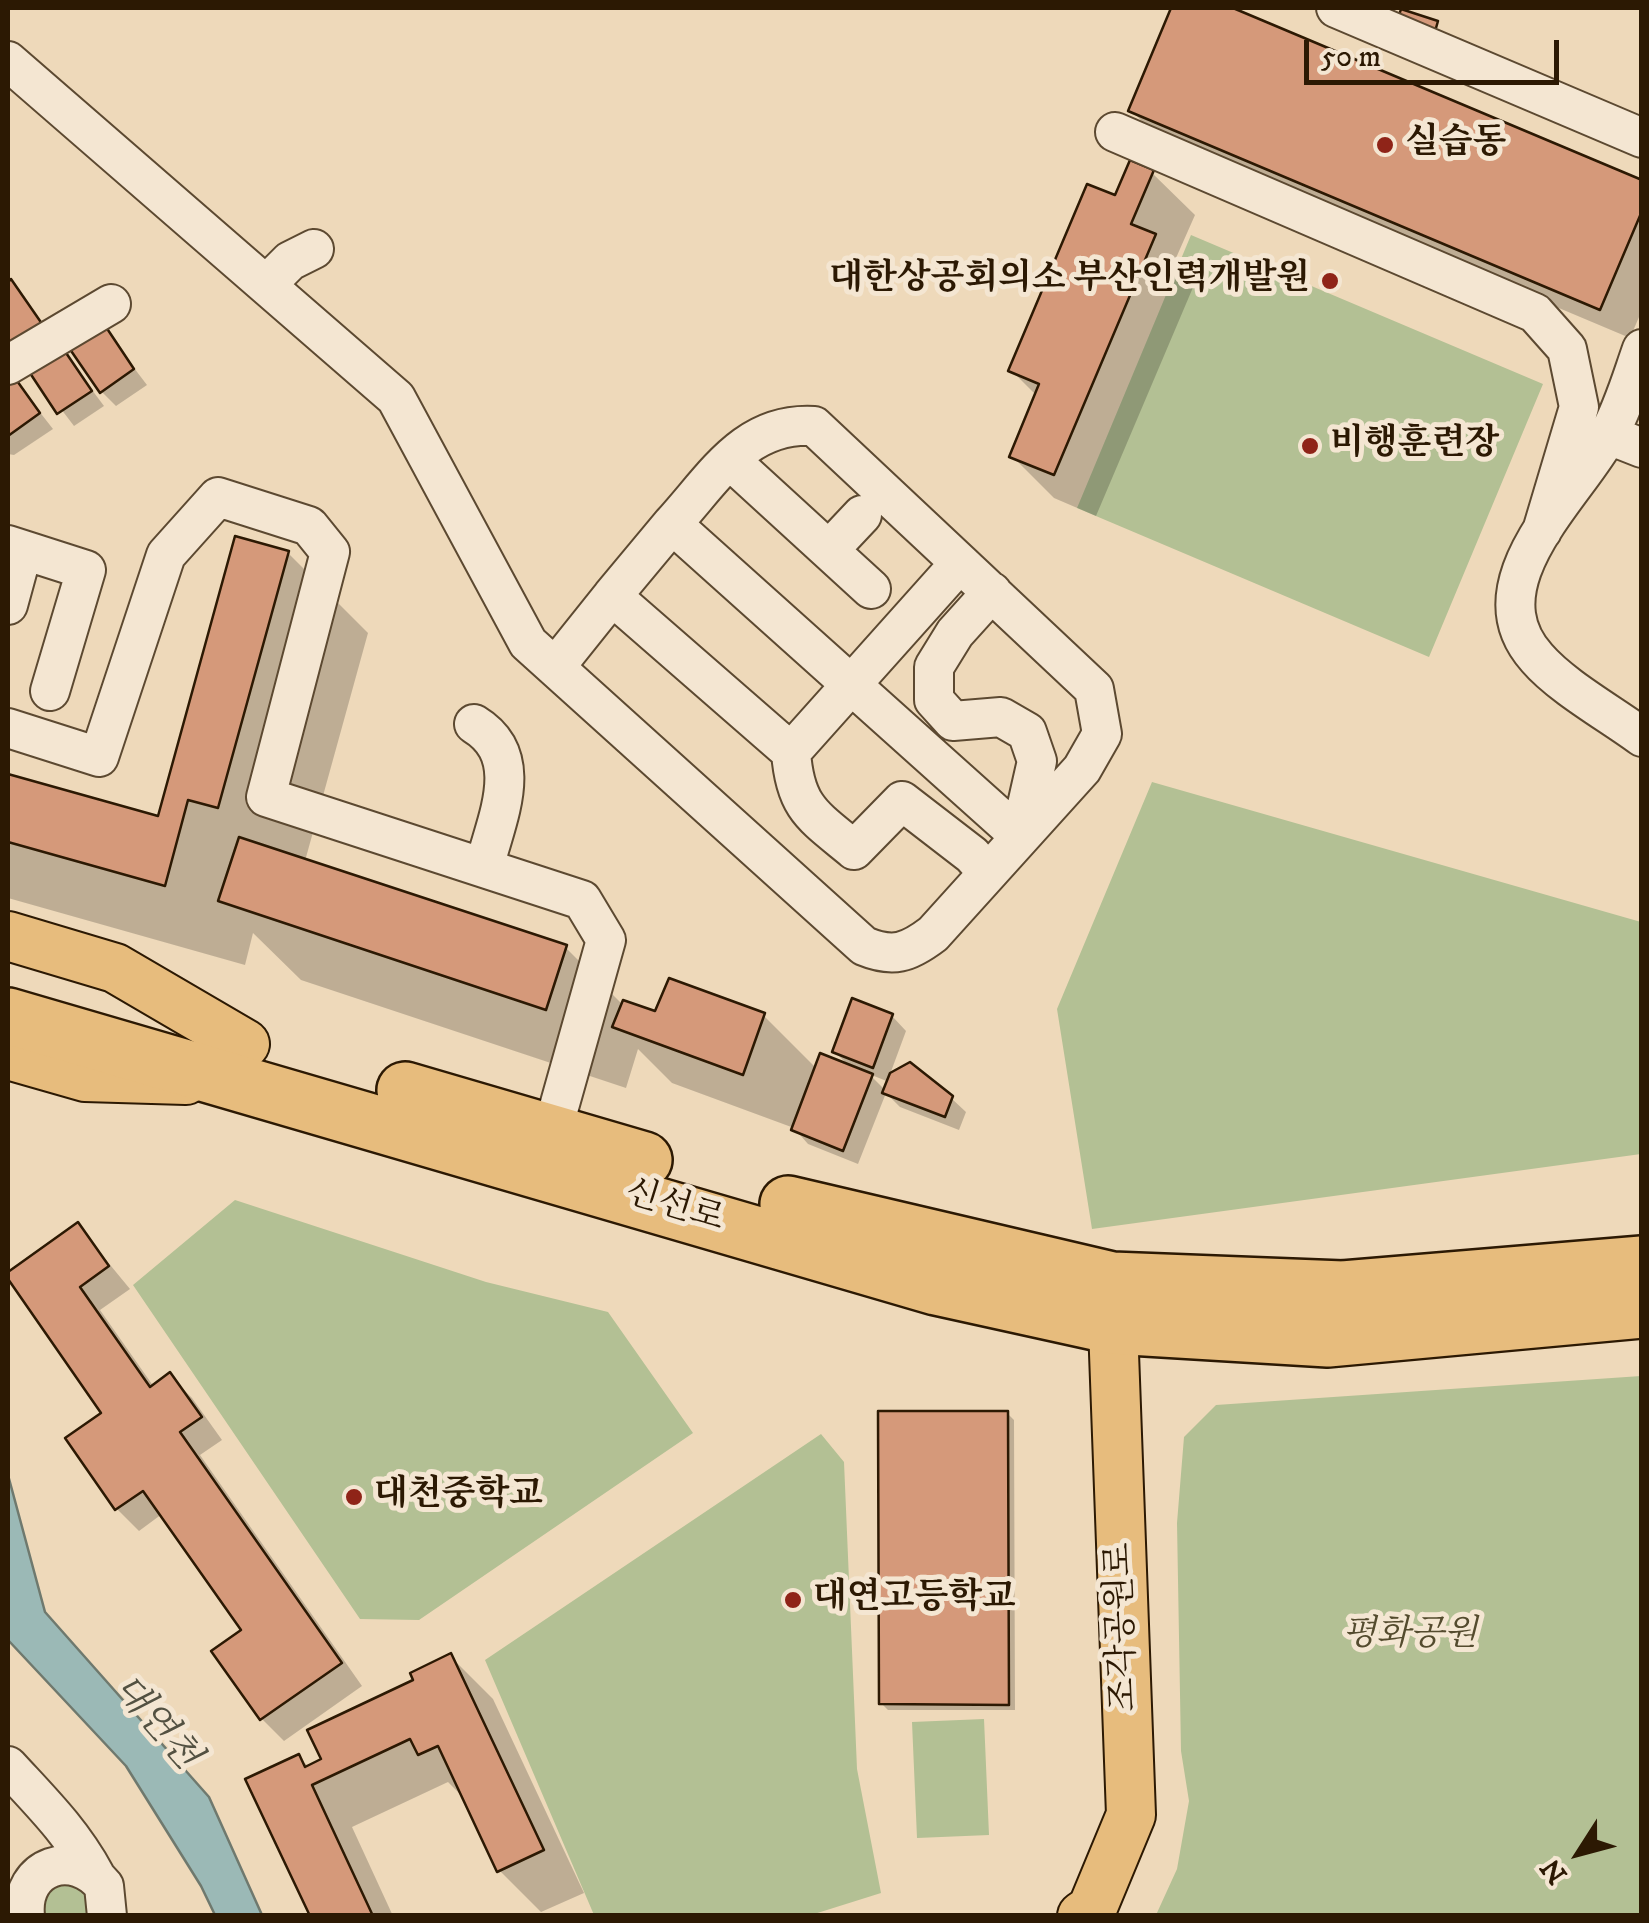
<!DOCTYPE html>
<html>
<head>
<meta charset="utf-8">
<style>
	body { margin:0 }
	#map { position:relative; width:1649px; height:1923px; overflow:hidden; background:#eed9ba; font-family:"IM FELL DW Pica",serif }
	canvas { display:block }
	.frame { position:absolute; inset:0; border:10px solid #2c1903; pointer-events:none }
	.north { position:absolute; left:1529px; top:1803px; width:100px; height:100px; -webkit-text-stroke:8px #f4e6d2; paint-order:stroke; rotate:234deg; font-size:28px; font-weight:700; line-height:40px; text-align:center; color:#2c1903 }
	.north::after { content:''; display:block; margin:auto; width:35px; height:45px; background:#2c1903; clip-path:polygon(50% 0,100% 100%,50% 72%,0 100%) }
	.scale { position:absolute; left:1304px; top:40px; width:255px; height:45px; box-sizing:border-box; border:5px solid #2c1903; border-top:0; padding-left:12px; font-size:30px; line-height:35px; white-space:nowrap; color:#2c1903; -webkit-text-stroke:8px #f4e6d2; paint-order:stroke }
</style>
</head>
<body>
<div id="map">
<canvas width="1649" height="1923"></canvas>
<div class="frame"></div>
<div class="north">N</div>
<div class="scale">50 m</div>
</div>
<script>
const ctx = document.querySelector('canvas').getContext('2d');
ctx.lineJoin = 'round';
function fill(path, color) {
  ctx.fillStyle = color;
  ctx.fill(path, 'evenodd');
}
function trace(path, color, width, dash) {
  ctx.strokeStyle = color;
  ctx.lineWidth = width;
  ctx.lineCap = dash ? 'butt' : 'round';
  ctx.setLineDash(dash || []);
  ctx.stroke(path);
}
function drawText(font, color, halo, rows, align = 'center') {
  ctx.font = font + ' "IM FELL DW Pica","Noto Serif KR",serif';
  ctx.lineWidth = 10;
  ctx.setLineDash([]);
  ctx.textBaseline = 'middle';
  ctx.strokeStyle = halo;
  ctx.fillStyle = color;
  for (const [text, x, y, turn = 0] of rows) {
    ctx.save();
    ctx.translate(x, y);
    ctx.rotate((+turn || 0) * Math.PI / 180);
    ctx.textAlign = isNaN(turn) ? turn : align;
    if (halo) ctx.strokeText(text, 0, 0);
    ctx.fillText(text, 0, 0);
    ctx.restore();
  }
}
fill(new Path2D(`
	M1191 235 1543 384 1429 657 1077 508Z
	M1152 782 1641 922V1154L1092 1229 1057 1009Z
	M235 1200 486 1282 608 1312 693 1433 419 1620 360 1619 133 1285Z
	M1641 1376V1915H1156L1177 1869 1189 1801 1181 1751 1177 1523 1184 1437 1216 1405Z
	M821 1434 844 1462 857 1769 881 1893 811 1915H594L485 1660Z
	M984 1719 989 1835 917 1838 912 1722Z
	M69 1880 89 1890 93 1915H44L47 1890Z`), '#b3c094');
const water = new Path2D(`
	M8 1475 45 1612 209 1797 262 1915H215L201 1886 126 1766 8 1640Z`);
fill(water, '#9bb9b6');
trace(water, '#6f796e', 2.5);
fill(new Path2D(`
	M1174 8H1227L1642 183V310L1630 338 1160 140 1131 110Z
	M1152 173 1195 215 1176 258 1197 278 1096 516 1054 498 1012 456 1037 396 1011 370Z
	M11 282 104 406 74 426 29 367 8 359V285Z
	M99 322 147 385 116 406 101 391Z
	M10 374 53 429 14 455 8 454Z
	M288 553 368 633 305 861 565 947 623 1005 657 1014 764 1016 817 1069 851 1068 835 1052 892 1016 906 1031 889 1077 951 1098 966 1112 959 1130 900 1107 886 1093 858 1164 808 1144 794 1128 672 1083 638 1049 626 1088 301 980 253 933 245 965 8 898V777L159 819ZM869 1074 889 1082 886 1091Z
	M78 1226 130 1289 100 1310 154 1387 170 1376 192 1398 222 1440 200 1455 362 1686 284 1741 262 1719 244 1631 162 1514 139 1531 117 1509 68 1439 105 1413 8 1275Z
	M1007 1413 1014 1420 1015 1710H888L881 1703Z
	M450 1656 493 1699 584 1893 541 1912 499 1870 462 1796 448 1782 352 1827 393 1916H313L298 1757 309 1767 324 1760Z`), '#0003');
const building = new Path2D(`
	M1171 8H1233L1642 180V211L1600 310 1128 111Z
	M1401 9 1438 21 1434 35 1397 22Z
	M1130 160 1154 170 1131 224 1156 234 1054 475 1009 457 1039 384 1008 371 1087 184 1115 195Z
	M11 279 47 331 8 358V282Z
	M100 318 134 369 100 393 65 342Z
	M60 344 92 391 57 414 26 367Z
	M10 371 40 413 8 436V372Z
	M235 536 289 551 218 808 188 800 165 886 8 842V774L158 816Z
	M239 837 567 945 546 1010 218 901Z
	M669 978 765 1013 743 1075 612 1027 623 1000 655 1011Z
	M852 998 893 1014 873 1068 832 1052Z
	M820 1053 873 1074 843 1151 791 1130Z
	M910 1062 953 1096 945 1117 882 1093 890 1073Z
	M78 1222 109 1266 80 1287 150 1387 170 1372 202 1417 180 1432 342 1663 260 1720 211 1651 241 1630 143 1491 115 1510 65 1438 101 1413 8 1279V1272Z
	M878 1411H1008L1009 1705 879 1704Z
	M451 1653 544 1850 497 1872 438 1746 418 1755 410 1739 312 1785 373 1916H310L245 1779 299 1754 305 1767 321 1759 307 1730 413 1680 410 1673Z`);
fill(building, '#d5997a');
trace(building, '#2c1903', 2.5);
const minor = new Path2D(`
	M1336 8 1642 138
	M8 61 396 398 528 643 864 946C893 958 908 953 933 934L1082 769 1102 734 1094 689 960 563 791 752 612 596 556 666
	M1115 132 1535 313 1567 349 1579 407 1542 531
	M266 285 290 261 314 249
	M1642 349C1632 377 1623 409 1608 435 1574 497 1471 584 1537 658 1562 687 1611 714 1642 737
	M8 365 111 304
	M1609 435 1642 448
	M730 460 871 589
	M8 545 86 570 50 691
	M829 550 862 515
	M960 563 814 426C745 422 715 477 672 524L1020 836 1037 761 1027 732 1001 717 953 721 934 700V667L955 633 992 592
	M612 596 672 524
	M8 605 23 550
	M474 724C528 757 496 819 484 868
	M8 728 99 757 166 555 218 497 309 526 330 552 266 797 582 900 606 940 552 1132
	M791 752C795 808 813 816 854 850L902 801 972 855 987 872
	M8 1766C41 1802 71 1831 95 1875
	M25 1916C20 1865 74 1848 104 1886L107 1916`);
const major = new Path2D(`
	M8 936 115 968 245 1044
	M8 1055 85 1077 186 1080
	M1082 1916 1092 1909 1131 1815 1113 1326`);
const highway = new Path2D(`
	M8 1016 936 1287 1113 1326 1328 1339 1642 1310
	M405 1090 644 1160
	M788 1204 1112 1280 1343 1289 1642 1264`);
trace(minor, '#5c4931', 42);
trace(major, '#2c1903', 52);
trace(highway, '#2c1903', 60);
trace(minor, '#f4e6d2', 38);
trace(major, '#e7bc7d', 48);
trace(highway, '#e7bc7d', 55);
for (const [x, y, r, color] of [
	[1385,145,10,"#8f2418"],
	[1330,281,10,"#8f2418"],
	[1310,446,10,"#8f2418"],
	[354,1497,10,"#8f2418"],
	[793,1600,10,"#8f2418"]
]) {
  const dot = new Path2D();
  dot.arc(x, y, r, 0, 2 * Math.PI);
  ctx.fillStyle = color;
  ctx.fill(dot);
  trace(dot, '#f4e6d2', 4);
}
drawText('bold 35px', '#2c1903', '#f4e6d2', [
	["실습동",1405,145],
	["대한상공회의소 부산인력개발원",1310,281,"right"],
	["비행훈련장",1330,446],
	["대천중학교",374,1497],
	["대연고등학교",813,1600]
], 'left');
drawText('35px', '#2c1903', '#f4e6d2', [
	["신선로",674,1208,17],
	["조각공원로",1124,1627,-92]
]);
drawText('italic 35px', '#544b2e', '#f4e6d2', [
	["평화공원",1410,1637]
]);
drawText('italic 38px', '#535142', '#f4e6d2', [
	["대연천",154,1724,49]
]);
</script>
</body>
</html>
